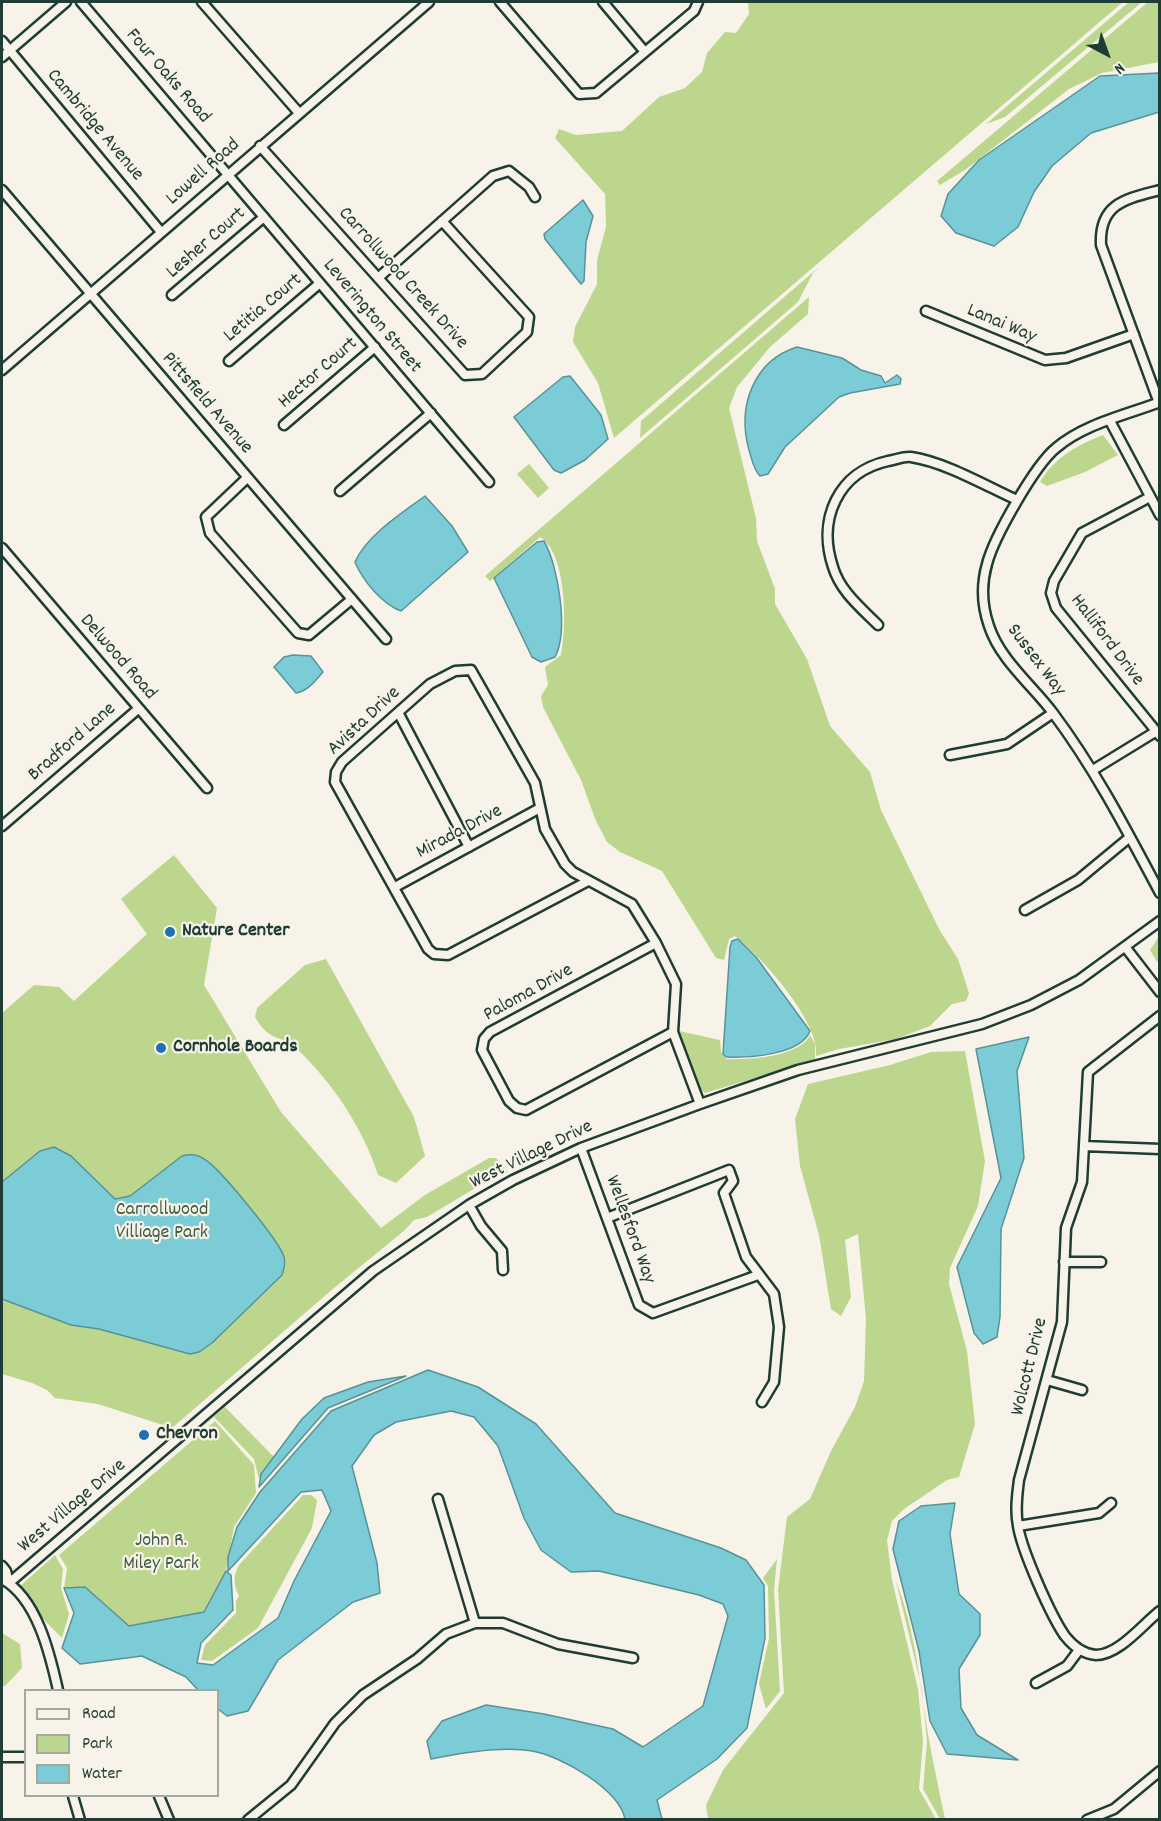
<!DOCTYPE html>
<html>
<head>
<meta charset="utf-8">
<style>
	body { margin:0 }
	#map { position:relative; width:1161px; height:1821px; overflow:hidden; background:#f7f3e8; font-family:Dekko,sans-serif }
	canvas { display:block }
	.frame { position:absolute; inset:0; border:3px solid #1f3d34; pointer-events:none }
	.legend { position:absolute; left:24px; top:1689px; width:195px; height:108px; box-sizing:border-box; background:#f7f3e8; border:2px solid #a1aaa0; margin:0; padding:8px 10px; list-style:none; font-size:18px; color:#1f3d34 }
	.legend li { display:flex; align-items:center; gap:12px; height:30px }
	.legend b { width:30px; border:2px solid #a1aaa0 }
	.north { position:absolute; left:1077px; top:24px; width:60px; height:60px; -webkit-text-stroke:4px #f7f3e8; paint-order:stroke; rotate:139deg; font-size:16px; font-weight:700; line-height:24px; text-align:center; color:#1f3d34 }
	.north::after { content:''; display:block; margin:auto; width:21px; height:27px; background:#1f3d34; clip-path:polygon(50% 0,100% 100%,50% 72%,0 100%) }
</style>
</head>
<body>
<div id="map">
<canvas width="1161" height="1821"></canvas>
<div class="frame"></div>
<ul class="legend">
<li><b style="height:8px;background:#f7f3e8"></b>Road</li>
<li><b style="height:16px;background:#bdd68d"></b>Park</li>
<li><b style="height:16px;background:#7cccd7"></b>Water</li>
</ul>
<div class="north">N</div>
</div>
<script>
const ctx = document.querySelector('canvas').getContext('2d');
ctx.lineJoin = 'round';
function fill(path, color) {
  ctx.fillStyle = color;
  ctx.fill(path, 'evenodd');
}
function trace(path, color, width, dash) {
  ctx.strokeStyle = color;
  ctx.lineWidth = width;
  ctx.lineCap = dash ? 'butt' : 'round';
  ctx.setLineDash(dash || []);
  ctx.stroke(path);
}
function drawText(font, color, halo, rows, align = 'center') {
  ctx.font = font + ' Dekko,sans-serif';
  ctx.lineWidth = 4.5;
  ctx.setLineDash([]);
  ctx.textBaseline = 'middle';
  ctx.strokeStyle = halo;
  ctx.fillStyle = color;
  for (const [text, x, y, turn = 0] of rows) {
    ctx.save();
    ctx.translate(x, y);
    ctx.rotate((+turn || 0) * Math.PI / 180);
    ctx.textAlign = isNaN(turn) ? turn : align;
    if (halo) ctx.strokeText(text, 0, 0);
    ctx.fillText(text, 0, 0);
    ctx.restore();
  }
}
fill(new Path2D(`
	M748 2H1123L614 438 598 383 573 342 575 327 597 284V260L606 227 605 194 555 138 559 129 576 135 622 131 659 97 685 88 702 72 707 53 725 32 736 33 749 14Z
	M1129 2H1142L1005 117 986 124Z
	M1148 2H1159V62L1102 73 1069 89 965 170 940 185 937 181Z
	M819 267 813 273 798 302 640 438 641 421Z
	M809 297 808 314 770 347 737 387 729 408 756 518 757 541 775 589V604L807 659 830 726 870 772 881 810 939 929 958 959 969 993 966 1001 952 1004 930 1026 896 1039 839 1049 816 1056C821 1023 760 955 735 936L729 939 724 960 716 958 662 871 620 852 607 842 596 821 581 780 543 707 541 696 548 685 545 667 561 655C567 627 567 553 540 537L490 581 485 576Z
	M1103 435 1118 455 1085 472 1047 486 1040 482C1054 458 1077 445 1103 435Z
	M529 464 549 488 538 498 517 474Z
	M174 855 217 908 204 985 281 1112 381 1228 425 1195 489 1158H496L508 1172 487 1181 427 1217 414 1220 404 1231 334 1288 172 1428 98 1404 55 1398 47 1390 32 1383 2 1374V1013L34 985 59 987 74 1001 147 934 121 899Z
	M1159 936V960L1157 962 1150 950Z
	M326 959 414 1117 425 1156 396 1183 378 1175C364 1130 333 1083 298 1050 280 1034 269 1042 255 1017L257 1008 305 965Z
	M679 1031 720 1040 721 1052 726 1059C748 1060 800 1057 810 1035L815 1044V1060L705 1093 698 1087 679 1038Z
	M965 1051 985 1161 978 1206 950 1268 949 1284 967 1351 975 1424 959 1477 947 1480 904 1509 892 1521 887 1540 892 1580 918 1689 923 1741 919 1789 936 1819H708L706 1805 723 1770 784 1693 778 1590 787 1517 810 1499 831 1451 855 1407 864 1381 866 1319 858 1234 845 1240 851 1297 841 1316 831 1309 819 1235 800 1166 795 1119 808 1084 890 1065 931 1052Z
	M225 1407 274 1457 259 1479 254 1459 214 1417 157 1466Z
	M215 1421 254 1465 256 1493 234 1527 226 1571 204 1612 129 1626 85 1587 64 1588 67 1568 59 1555Z
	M303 1495H311L317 1500 312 1528 258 1628 212 1661 201 1660 205 1645 236 1613V1601L239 1596C233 1585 233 1575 239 1565Z
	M55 1555 63 1569 61 1588 69 1614 62 1638 35 1611 18 1588Z
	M777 1559 774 1590 780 1691 766 1709 759 1684 769 1638 768 1586 763 1578Z
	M896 1581C915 1630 920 1682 928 1734 933 1762 939 1791 945 1819H940L923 1789 927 1742 922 1689Z
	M2 1633 20 1644 22 1668 5 1686H2Z`), '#bdd68d');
const water = new Path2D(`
	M1159 73V112L1091 133 1052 166 1034 192 1018 227 994 246 956 233 941 216 948 194 979 160 1100 76Z
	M583 200 593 216 586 242 584 281 581 284 545 239 544 234Z
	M797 347 842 358 861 370 881 376 885 383 897 375 901 379 900 384 850 393 839 397 785 447 768 474 760 476C753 469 752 459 749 450 737 407 753 361 797 347Z
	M570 376 601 415 608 439 585 460 561 473 554 470 514 417 563 377Z
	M425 496 452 526 468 552 401 611C382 604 363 581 355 562 367 535 402 513 425 496Z
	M544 541C558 565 569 631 555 657L541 662 532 657 494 578 537 542Z
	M293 655 311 656 323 672C315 681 308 691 296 693L274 667 284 657Z
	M738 939 756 957 810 1031C801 1055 748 1058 726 1057L723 1054 730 947 732 941Z
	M1029 1037 1017 1071 1024 1158 1001 1229 1000 1317 997 1337 983 1344 974 1333 957 1267 1001 1178 976 1049Z
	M54 1147 71 1156 115 1199 130 1196 182 1156C189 1154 197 1154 204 1159 218 1166 280 1242 284 1257 286 1263 284 1269 282 1275L212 1343 199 1352 190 1354 99 1329 71 1325 2 1299V1182L40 1151Z
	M428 1370 478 1387 536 1424 615 1513 721 1548 746 1560 764 1585 765 1638 747 1728 717 1759 657 1800 662 1819H625C619 1789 561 1756 532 1751 504 1746 460 1753 431 1759L427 1741 442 1721 486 1705 544 1714 613 1729 643 1747 703 1706 728 1616 723 1604 699 1595 599 1571 571 1572 541 1550 524 1518 498 1446 474 1417 451 1411 396 1422 374 1435 352 1466 377 1563 380 1593 353 1602 278 1660 248 1711 227 1716 218 1709V1690H198L186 1677 142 1656 80 1664 62 1648 74 1613 64 1588 85 1587 129 1626 204 1612 226 1571 231 1575 233 1610 201 1643 197 1663 213 1665 278 1618 294 1581 331 1511 322 1490 301 1492 228 1571V1557L237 1527 260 1492 331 1411Z
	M406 1376 328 1408 259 1487 261 1474 302 1419 324 1398 368 1382Z
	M955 1503 950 1534 959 1594 980 1614V1635L959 1669 961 1708 977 1735 1018 1760 947 1754 930 1721 919 1651 893 1549 899 1521 921 1506Z`);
fill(water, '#7cccd7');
trace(water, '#579396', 1.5);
const minor = new Path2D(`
	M81 2 489 482
	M202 2 299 113
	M500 2 579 94 596 93 694 11 698 2
	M603 2 645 52
	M2 41 161 232
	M2 57 66 2
	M260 146 465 375 482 374 527 332 529 317 442 221
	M2 190 386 639
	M378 278 493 176 509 171 529 187 535 197
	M172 295 264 217
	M926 311 1045 360 1066 358 1134 334
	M229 361 320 283
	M2 370 429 2
	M1160 402C1126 415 1084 424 1056 448 1035 465 994 537 987 564 981 585 982 606 989 626 1000 660 1033 686 1053 713 1095 769 1127 831 1160 893
	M1159 403 1101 245C1099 203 1126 199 1160 190
	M1110 421 1160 515
	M284 425 375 347
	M247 478 206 517 210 533 298 633 309 635 352 599
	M340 491 431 413
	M1150 497 1082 533 1054 581 1051 593 1056 608 1160 736
	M2 548 207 788
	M878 625C861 608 840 591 833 567 817 519 838 472 888 461 895 460 904 456 911 457 945 462 986 486 1017 500
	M399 714 469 847
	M950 755 1007 744 1053 713
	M1093 770 1155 732
	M2 826 138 709
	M588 881 448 955 434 954 428 949 335 782 336 772 342 762 430 684 455 671 471 670 535 783 545 829 565 864 573 872 632 904 656 943 676 984 673 1032 700 1104
	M395 887 540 808
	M1025 910 1078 880 1130 837
	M656 943 490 1032 484 1039 482 1050 509 1101 517 1108 526 1110 673 1032
	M1126 948 1160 992
	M1160 1016 1088 1072 1082 1182 1066 1228 1062 1322 1019 1480C1017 1495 1015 1511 1018 1526 1022 1551 1051 1616 1065 1636 1073 1646 1083 1654 1096 1655 1119 1655 1143 1624 1160 1611
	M1084 1146 1160 1149
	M581 1148 639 1305 653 1313 758 1275
	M469 1205 481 1226 502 1251 503 1270
	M607 1218 729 1170 733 1181 724 1193 746 1257 774 1294 779 1327 774 1382 762 1402
	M1064 1262H1101
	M1047 1380 1082 1390
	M438 1499 475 1623
	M1018 1526 1099 1513 1111 1503
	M2 1566 6 1571 9 1583
	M2 1579C37 1598 50 1654 58 1690
	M9 1583 373 1271 469 1205 513 1180 581 1148 700 1104 798 1070 982 1024 1031 1005 1079 980 1160 921
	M1036 1683 1067 1666 1079 1650
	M2 1757H26
	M73 1796 80 1820
	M159 1796 169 1820
	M248 1820 291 1785 335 1723 363 1695 417 1659 446 1634 475 1623H503L558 1644 633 1658
	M1087 1820 1114 1809 1160 1771`);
trace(minor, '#1f3d34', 13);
trace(minor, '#f7f3e8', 8);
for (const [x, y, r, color] of [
	[170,932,6,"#1f6fb2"],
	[161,1048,6,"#1f6fb2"],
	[144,1435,6,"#1f6fb2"]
]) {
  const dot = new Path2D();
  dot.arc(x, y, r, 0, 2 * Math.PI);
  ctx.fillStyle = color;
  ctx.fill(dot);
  trace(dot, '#f7f3e8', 2);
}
drawText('20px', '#1f3d34', '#f7f3e8', [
	["Four Oaks Road",167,77,49],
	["Cambridge Avenue",94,126,50],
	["Lowell Road",204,173,-41],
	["Lesher Court",207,244,-41],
	["Carrollwood Creek Drive",402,279,48],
	["Letitia Court",264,309,-40],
	["Leverington Street",371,317,50],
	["Lanai Way",1001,325,23],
	["Hector Court",319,374,-41],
	["Pittsfield Avenue",206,404,49],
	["Halliford Drive",1106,641,53],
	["Delwood Road",117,658,49],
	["Sussex Way",1035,661,53],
	["Avista Drive",365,722,-43],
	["Bradford Lane",73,743,-41],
	["Mirada Drive",460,833,-28],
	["Paloma Drive",529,994,-29],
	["West Village Drive",532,1156,-26],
	["Wellesford Way",629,1230,70],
	["Wolcott Drive",1031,1367,-76],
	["West Village Drive",73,1507,-40]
]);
drawText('bold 20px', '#1f3d34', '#f7f3e8', [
	["Nature Center",182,932],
	["Cornhole Boards",173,1048],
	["Chevron",156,1435]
], 'left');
drawText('20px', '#3f5c46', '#f7f3e8', [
	["Carrollwood",162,1211],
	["Villiage Park",162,1234],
	["John R.",161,1542],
	["Miley Park",161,1565]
]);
</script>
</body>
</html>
